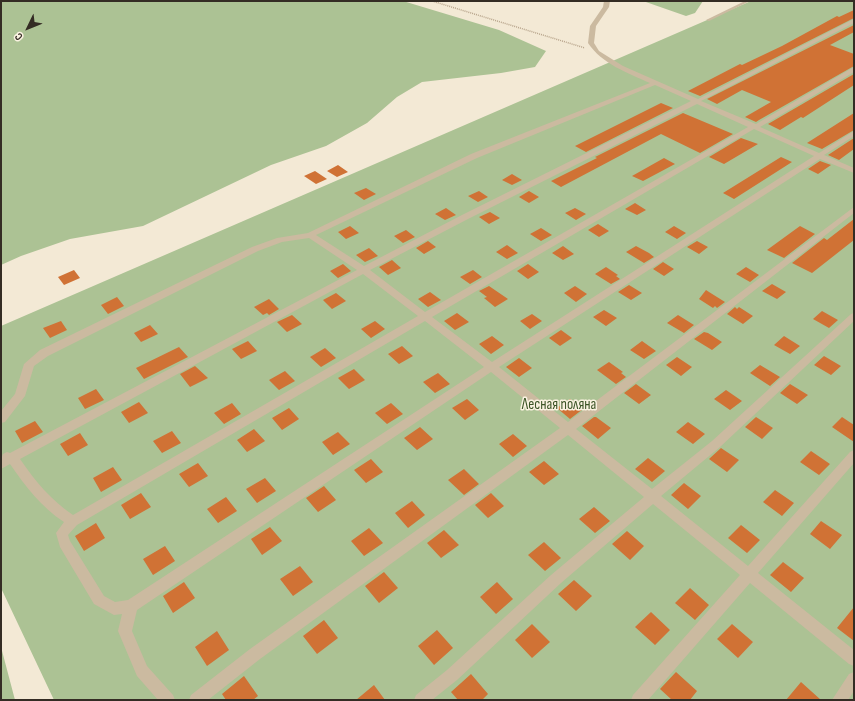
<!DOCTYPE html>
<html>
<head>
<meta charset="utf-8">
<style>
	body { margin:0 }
	#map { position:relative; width:855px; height:701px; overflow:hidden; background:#f3e9d5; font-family:"Sofia Sans Condensed",sans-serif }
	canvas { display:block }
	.frame { position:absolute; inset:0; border:2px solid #342c24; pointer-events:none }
	.north { position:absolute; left:8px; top:8px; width:40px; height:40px; -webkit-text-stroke:3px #faf2e1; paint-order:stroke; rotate:227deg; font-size:11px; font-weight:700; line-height:16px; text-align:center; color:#342c24 }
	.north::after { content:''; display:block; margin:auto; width:14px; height:18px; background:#342c24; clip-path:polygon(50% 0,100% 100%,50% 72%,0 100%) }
</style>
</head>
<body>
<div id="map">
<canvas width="855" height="701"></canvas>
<div class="frame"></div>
<div class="north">С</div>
</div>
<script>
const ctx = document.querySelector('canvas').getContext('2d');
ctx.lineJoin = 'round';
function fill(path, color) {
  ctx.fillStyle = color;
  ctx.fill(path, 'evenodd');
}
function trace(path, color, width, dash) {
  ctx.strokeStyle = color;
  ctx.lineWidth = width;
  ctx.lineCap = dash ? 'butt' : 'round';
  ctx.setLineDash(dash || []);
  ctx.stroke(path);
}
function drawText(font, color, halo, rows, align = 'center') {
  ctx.font = font + ' "Sofia Sans Condensed",sans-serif';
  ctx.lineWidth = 3;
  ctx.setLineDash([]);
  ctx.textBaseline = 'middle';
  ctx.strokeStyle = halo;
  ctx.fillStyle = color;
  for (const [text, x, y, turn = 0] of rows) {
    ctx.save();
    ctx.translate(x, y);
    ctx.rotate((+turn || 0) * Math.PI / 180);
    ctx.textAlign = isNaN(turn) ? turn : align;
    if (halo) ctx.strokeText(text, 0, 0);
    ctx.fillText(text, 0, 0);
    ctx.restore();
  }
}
fill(new Path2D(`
	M1 1H403L499 30 546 51 535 67 501 73 422 82 397 97 367 123 326 146 271 165 143 226 70 239 21 256 1 265Z
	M643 1H703L695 13 686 16Z
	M751 1H854V700H54L1 588V326Z
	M1 647 15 700H1Z`), '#acc294');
fill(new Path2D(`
	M854 10V18L700 96 688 91 740 64 742 65 782 46 837 16 839 17Z
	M854 25V32L830 45 854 54V66L759 120 756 122 745 117 771 102 742 90 717 104 707 99Z
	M854 74V85L803 118 801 117 780 130 768 124Z
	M661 103 673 108 586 152 575 146Z
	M683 113 733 134 700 153 661 134 561 187 551 181 597 158 595 157Z
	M854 113V130L822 149 807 143Z
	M741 138 758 144 724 164 709 157Z
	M854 138V149L839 160 828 155Z
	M781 157 792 162 734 199 723 193Z
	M664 158 675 164 643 181 632 176Z
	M820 161 831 165 818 174 808 169Z
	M338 165 348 172 337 177 327 171Z
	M315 171 327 179 316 184 304 176Z
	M512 174 522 180 512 185 502 180Z
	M366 188 376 194 364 200 354 193Z
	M479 191 488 197 478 202 468 196Z
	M529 191 539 197 529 203 519 197Z
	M635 203 646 210 637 215 625 209Z
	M446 208 456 215 445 220 435 214Z
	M575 208 586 214 576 220 565 213Z
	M490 212 500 218 489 224 479 217Z
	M854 219V240L812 273 792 263 824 238 827 240Z
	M598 224 609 231 599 237 588 230Z
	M350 226 359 233 346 239 338 232Z
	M674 226 686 233 677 239 665 232Z
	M800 226 815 234 784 258 767 250Z
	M541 228 552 235 541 241 530 234Z
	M406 230 415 237 403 243 394 236Z
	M428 241 436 247 424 254 416 248Z
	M697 241 708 247 699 254 687 247Z
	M507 245 518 253 507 259 496 252Z
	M563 246 574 254 563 260 552 253Z
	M636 246 649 253 654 257 644 263 626 252Z
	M369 248 378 256 365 262 356 255Z
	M392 260 401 268 388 275 379 267Z
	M663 262 674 269 664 276 653 269Z
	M343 264 351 271 338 278 330 271Z
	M528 264 539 272 528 279 517 271Z
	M606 267 618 275 616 276 620 279 611 284 595 274Z
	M746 267 759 275 750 282 736 274Z
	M74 270 80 278 64 285 58 277Z
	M473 270 482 277 470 284 460 277Z
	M772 284 786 292 777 299 762 291Z
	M629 285 642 293 631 300 618 292Z
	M489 286 508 299 495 307 484 298 487 297 479 291Z
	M575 286 587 294 576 302 564 293Z
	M706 290 709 292 725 302 717 308 715 306 713 308 699 299Z
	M430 292 441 300 428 307 418 299Z
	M336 293 346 301 332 309 323 300Z
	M117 297 124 306 108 314 101 305Z
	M269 299 279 309 269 315 267 313 263 315 254 307Z
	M735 307 737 309 739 307 753 316 743 324 727 314Z
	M604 310 617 318 606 326 593 317Z
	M822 311 838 320 829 328 813 319Z
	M457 313 469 322 455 330 444 321Z
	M532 314 542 321 530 329 520 321Z
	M292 315 302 324 287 332 277 322Z
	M678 315 694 325 684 333 667 323Z
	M61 321 67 330 50 338 43 328Z
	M375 321 385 329 371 338 361 329Z
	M150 325 158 334 141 342 134 333Z
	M561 330 572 338 560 346 549 338Z
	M704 332 708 333 722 342 712 350 694 339Z
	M492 336 504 345 491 354 479 344Z
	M784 336 800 346 790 354 774 345Z
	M248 341 257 351 241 359 232 349Z
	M642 341 656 351 644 359 630 350Z
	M402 346 413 356 399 364 388 354Z
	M179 347 188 357 144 379 136 368Z
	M325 348 336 358 321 367 310 357Z
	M824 356 841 366 831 375 814 365Z
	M677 357 692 367 681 376 666 365Z
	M519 358 532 368 519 377 506 367Z
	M609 362 623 372 621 373 626 377 616 384 597 370Z
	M760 365 780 377 770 386 750 373Z
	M195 366 208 378 190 387 180 374Z
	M354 369 365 380 349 389 338 378Z
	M285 371 295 381 279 390 269 380Z
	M438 373 450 384 435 393 423 382Z
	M636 384 651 395 639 404 624 393Z
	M790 384 808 395 797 404 780 393Z
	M96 389 104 400 85 409 78 398Z
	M726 390 742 401 730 410 714 399Z
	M467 399 479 410 465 420 452 408Z
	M570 399 583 409 570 419 557 408Z
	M139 402 148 413 129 423 121 412Z
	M232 403 241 414 224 424 214 413Z
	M391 403 403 414 387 424 375 413Z
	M289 408 299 419 282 430 272 418Z
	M594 417H596L611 428 598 439 582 426Z
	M756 417 773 428 762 439 745 427Z
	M842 417 854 425V442L832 427Z
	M35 421 43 432 22 443 15 431Z
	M688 422 705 434 693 444 676 432Z
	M420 427 433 439 417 450 404 438Z
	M254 429 265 441 247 452 237 440Z
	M172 431 181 443 162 453 153 441Z
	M338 432 350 444 333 455 322 442Z
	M80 433 88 445 68 456 60 444Z
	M513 434 527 446 513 457 499 444Z
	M721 448 739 460 727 472 709 459Z
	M811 451 830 464 819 475 800 462Z
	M648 458 665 471 652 482 635 469Z
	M371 459 383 472 366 483 354 470Z
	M544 461 559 474 544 485 529 472Z
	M198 463 208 476 189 487 179 474Z
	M113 467 122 480 101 492 93 478Z
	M464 469 479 484 464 495 448 480Z
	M265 478 276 491 257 503 246 489Z
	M684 483 701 496 688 509 671 495Z
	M324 486 336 500 318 512 306 498Z
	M775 490 794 503 782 516 763 502Z
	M141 493 151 507 130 519 121 505Z
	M491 493 504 506 488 518 475 505Z
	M226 497 237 511 218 523 207 509Z
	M412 501 425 515 408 528 395 513Z
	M594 507 610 521 595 533 579 519Z
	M821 521 842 535 830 549 810 534Z
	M96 523 105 538 84 551 75 536Z
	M741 525 760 540 747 553 728 538Z
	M270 527 282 541 262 555 251 539Z
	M369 528 383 543 364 556 351 541Z
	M444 530 459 545 441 558 427 543Z
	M627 531 644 546 630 560 612 544Z
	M544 542 561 558 545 571 528 555Z
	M165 546 175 561 153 575 143 559Z
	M783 562 804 578 791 592 770 575Z
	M300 566 313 582 293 596 280 579Z
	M384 572 398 588 379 603 365 586Z
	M574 580 592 596 576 611 558 594Z
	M184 582 195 598 173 613 163 596Z
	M497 582 513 599 496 614 480 597Z
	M690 588 709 605 695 620 675 603Z
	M854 607V641L837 628Z
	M651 612 670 630 655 645 635 627Z
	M324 620 338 638 317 654 303 636Z
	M532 624 550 642 532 658 515 640Z
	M732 624 753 642 738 658 717 639Z
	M437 630 453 648 434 665 418 646Z
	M217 631 229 650 207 666 195 647Z
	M676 672 697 691 690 700H672L660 689Z
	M471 674 488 694 482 700H458L451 692Z
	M244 676 258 696 253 700H226L222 694Z
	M801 682 821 700H786Z
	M374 685 385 700H356Z`), '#d07235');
trace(new Path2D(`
	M432 1 585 48`), '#b7a48b', 1.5, [1, 1]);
fill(new Path2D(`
	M745 1H750L709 21 706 20Z`), '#cbbaa0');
fill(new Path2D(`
	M604 1H610L609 7 596 26 594 43 599 51 623 66 698 99 854 19V23L701 101 756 124 854 67V72L760 127 819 153 854 131V136L824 155 854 168V173L820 159 499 367 568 422 854 207V213L576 429 652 489 712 441 851 314 854 313V321L720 447 661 496 748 566 850 452 854 450V463L758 573 854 650V666L849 664 750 583 648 700H631L633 695 740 575 653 504 561 583 457 680 432 700H414L416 695 447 670 551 575 644 497 568 435 260 659 208 700H189L191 695 250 649 560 428 491 372 137 610 132 631 147 666 173 695 175 700H158L137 676 118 631 122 614 114 615 94 604 60 547 56 533 64 522C41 507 26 487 10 464L1 469V459L3 454 7 452 10 453 357 270 309 238 282 242 258 251 48 356 34 366 25 396 5 422 1 423V411L15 394 24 364 40 350 252 247 277 238 308 233 471 154 650 83C628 73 602 64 588 43L590 26 603 7ZM655 85 691 101 462 215 364 266 316 235 477 158ZM697 104 748 127 425 312 370 270 468 219ZM754 129 814 156 492 362 432 317ZM363 274 418 316 73 515C51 500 35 481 20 459ZM425 321 484 367 128 600 115 602 104 596 70 541 68 535 77 525Z
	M854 672V691L848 700H832L849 674Z`), '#cbbaa0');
drawText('15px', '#3c5426', '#faf2e1', [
	["Лесная поляна",559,405]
]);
</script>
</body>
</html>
